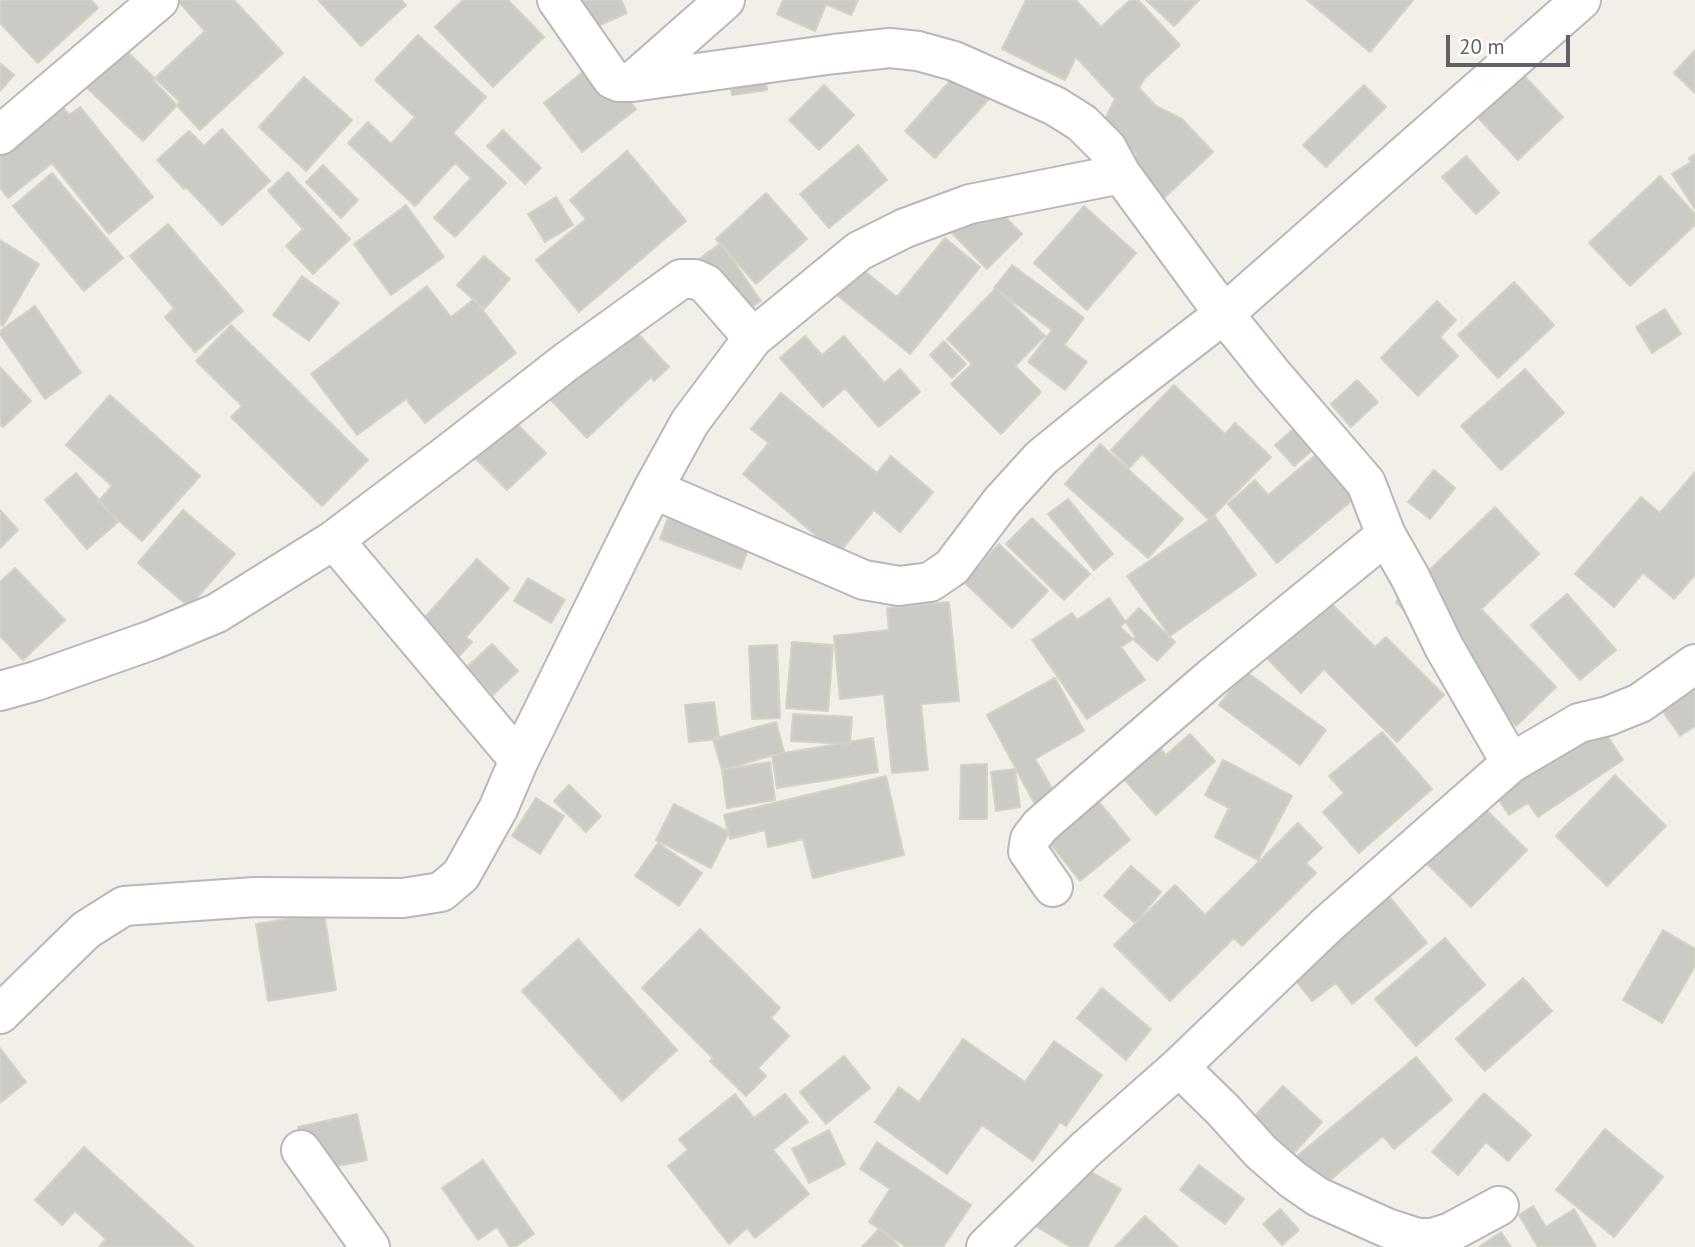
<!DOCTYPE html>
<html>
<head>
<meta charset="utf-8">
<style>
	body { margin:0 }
	#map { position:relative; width:1695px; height:1247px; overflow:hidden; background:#f1efe8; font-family:"PT Sans",sans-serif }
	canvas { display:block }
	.scale { position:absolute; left:1446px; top:35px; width:124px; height:32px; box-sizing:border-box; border:4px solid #5f6368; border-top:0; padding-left:9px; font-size:21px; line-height:24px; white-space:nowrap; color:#5f6368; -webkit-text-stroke:5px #fff; paint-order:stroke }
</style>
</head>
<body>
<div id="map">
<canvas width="1695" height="1247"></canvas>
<div class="scale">20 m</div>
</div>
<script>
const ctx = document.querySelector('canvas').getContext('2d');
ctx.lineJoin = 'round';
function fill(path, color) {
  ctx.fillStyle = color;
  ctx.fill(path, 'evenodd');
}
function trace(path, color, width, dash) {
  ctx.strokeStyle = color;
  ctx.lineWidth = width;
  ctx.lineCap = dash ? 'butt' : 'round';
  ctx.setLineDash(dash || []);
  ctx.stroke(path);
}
const building = new Path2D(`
	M0 0H91L98 8 38 63 0 23Z
	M179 0H234L283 53 200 130 153 80 205 31 178 1Z
	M318 0H401L406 5 361 46Z
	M463 0H508L544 37 493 87 435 27Z
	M554 0H621L627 13 571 38Z
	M783 0H858L851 15 826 4 815 31 777 14Z
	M1026 0H1076L1101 27 1130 0H1138L1180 45 1145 78 1139 88 1156 106 1182 119 1213 152 1145 216 1106 184 1137 155 1104 121 1115 99 1076 57 1065 80 1002 49Z
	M1146 0H1199L1174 26Z
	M1307 0H1413L1370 52Z
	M418 35 486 97 453 133 506 183 455 237 434 218 471 178 455 163 415 206 348 143 368 122 391 144 415 117 375 80Z
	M120 45 180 102 143 141 83 84Z
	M1695 50V93L1674 73Z
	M598 60 636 109 582 152 544 103Z
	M763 60 767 90 732 95 728 65Z
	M0 63 14 75 0 91Z
	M1512 63 1563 117 1518 160 1467 106Z
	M959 71 989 99 935 158 905 131Z
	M304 77 352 120 306 171 259 127Z
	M824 85 854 115 819 150 789 120Z
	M1364 85 1386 107 1326 167 1303 145Z
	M52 93 69 115 80 107 153 197 109 234 52 163 8 198 0 188V136Z
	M222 129 270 181 222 225 186 187 184 189 157 160 189 131 204 146Z
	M503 130 541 168 525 184 487 146Z
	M858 145 887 180 829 228 800 194Z
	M627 151 686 221 579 312 536 260 586 219 570 200Z
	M1695 154V209L1672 174 1691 162 1689 158Z
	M1466 156 1499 193 1476 214 1442 177Z
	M323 165 358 200 341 218 306 182Z
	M288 172 350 239 313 274 286 246 303 229 268 191Z
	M52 173 123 258 84 291 13 206Z
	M1660 176 1695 214V225L1630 286 1589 243Z
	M766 193 807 239 756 284 716 239Z
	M556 197 573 225 545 242 528 214Z
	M986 198 1022 234 987 269 952 233Z
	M406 205 444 257 391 295 354 244Z
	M1084 206 1136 253 1087 310 1034 263Z
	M168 224 243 311 195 352 165 317 174 308 130 256Z
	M945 238 980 267 910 354 832 291 854 263 897 297Z
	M0 240 39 264 3 326 0 324Z
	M721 243 761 301 730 322 691 265Z
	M484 256 510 279 484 309 457 285Z
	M1012 265 1084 318 1064 345 1087 362 1065 390 1028 362 1052 330 994 288Z
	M302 276 339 303 309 341 273 315Z
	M1514 282 1554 325 1498 378 1458 335Z
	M427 286 451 317 474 299 516 353 425 423 406 399 357 435 311 374Z
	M996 288 1045 336 1015 366 1041 392 1001 434 951 384 972 364 947 339Z
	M1437 301 1456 320 1440 337 1458 356 1418 396 1381 358Z
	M35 306 81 373 45 399 0 334V331Z
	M1665 309 1681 334 1652 353 1636 327Z
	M628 323 669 367 654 381 651 377 587 438 549 398Z
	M231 325 368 460 322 506 231 417 242 406 196 361Z
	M805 336 822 355 844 336 884 383 900 369 920 392 879 427 845 388 823 407 780 358Z
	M944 341 966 364 952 378 930 355Z
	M0 367 31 401 3 427 0 424Z
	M1525 369 1564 413 1501 470 1461 426Z
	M1357 380 1378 402 1351 427 1331 404Z
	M1174 385 1225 434 1235 423 1271 457 1209 520 1142 454 1129 468 1111 450Z
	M781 393 877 473 891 456 933 492 900 532 874 510 838 554 743 474 769 443 751 429Z
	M110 395 200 476 142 541 98 502 112 486 66 445Z
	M509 416 546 453 507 490 471 454Z
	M1306 418 1324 440 1294 466 1275 445Z
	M1100 444 1183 519 1148 558 1065 484Z
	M1324 448 1361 493 1277 563 1228 504 1255 480 1268 495Z
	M1434 470 1455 488 1430 519 1408 502Z
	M1695 472V575L1674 599 1643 573 1614 607 1575 574 1641 497 1660 513Z
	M76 473 118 522 87 549 45 500Z
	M680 486 761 515 741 569 660 539Z
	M1068 499 1113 554 1094 570 1048 514Z
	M1495 507 1539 554 1481 609 1556 687 1516 726 1396 602Z
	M0 510 18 530 0 548Z
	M183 510 235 554 189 607 138 563Z
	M1215 516 1256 575 1170 636 1127 576Z
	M1032 518 1090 574 1064 600 1006 544Z
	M999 544 1048 591 1012 628 964 582Z
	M477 559 509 588 466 637 472 642 450 666 412 632Z
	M15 568 65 620 23 660 0 636V582Z
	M528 578 565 600 551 623 514 601Z
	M1320 592 1375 647 1386 637 1444 695 1397 742 1324 669 1301 693 1261 652Z
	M1567 594 1616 650 1580 680 1531 625Z
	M1109 598 1136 637 1121 647 1145 680 1087 719 1032 640 1072 613 1077 620Z
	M949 602 959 701 921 704 928 770 892 773 884 694 840 699 834 636 889 630 887 608Z
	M1139 608 1175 642 1157 661 1120 627Z
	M792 642 833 645 828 711 786 708Z
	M492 644 518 671 493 695 467 667Z
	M777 645 780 718 752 719 749 646Z
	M1691 645 1695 650V726L1680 736 1641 680Z
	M1245 671 1326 730 1300 765 1219 705Z
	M1055 678 1084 731 1035 759 1058 799 1038 810 987 715Z
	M714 702 719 739 689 742 685 705Z
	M1591 710 1623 760 1538 817 1528 803 1509 815 1486 781Z
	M793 714 852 717 850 744 791 741Z
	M776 722 784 752 722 770 713 739Z
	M1382 732 1432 789 1359 853 1323 812 1344 793 1329 776Z
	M1190 734 1215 761 1156 815 1123 778 1158 746 1166 755Z
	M873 738 878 772 777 788 772 755Z
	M1223 760 1292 796 1258 860 1215 837 1229 808 1205 795Z
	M770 762 775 800 727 808 722 770Z
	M987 764V819H960L961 765Z
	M1015 769 1020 807 996 811 991 772Z
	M1615 775 1666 826 1607 886 1556 836Z
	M886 776 904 855 813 878 803 839 768 847 765 830 730 839 724 815Z
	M569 785 601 816 586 832 554 801Z
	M536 798 564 816 540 854 512 836Z
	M1474 798 1527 850 1471 907 1418 855Z
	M1098 801 1130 840 1080 881 1048 841Z
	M674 804 729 832 711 868 656 840Z
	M1298 823 1322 848 1306 863 1316 873 1242 946 1234 938 1170 1001 1114 945 1175 885 1205 915Z
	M658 843 702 873 679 906 635 876Z
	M1131 866 1161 892 1135 923 1104 896Z
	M1388 895 1427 943 1352 1004 1336 983 1312 1001 1276 956Z
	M324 913 336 990 268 1001 256 924Z
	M700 929 780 1008 771 1018 789 1036 758 1068 766 1076 746 1096 710 1061 713 1058 642 988Z
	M1663 930 1695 949V966L1662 1023 1623 1000Z
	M1445 938 1485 985 1416 1046 1375 999Z
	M578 939 677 1050 622 1101 522 991Z
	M1523 978 1552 1011 1485 1071 1456 1039Z
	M1102 988 1151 1029 1126 1060 1077 1018Z
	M963 1039 1025 1082 1054 1041 1102 1075 1066 1126 1060 1122 1033 1161 982 1125 947 1174 875 1122 899 1087 919 1102Z
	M0 1048 26 1082 0 1103Z
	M844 1056 870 1088 826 1124 800 1092Z
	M1416 1057 1452 1100 1394 1149 1383 1136 1323 1186 1297 1156Z
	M1283 1086 1322 1122 1284 1164 1244 1127Z
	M1484 1093 1531 1135 1508 1161 1486 1142 1458 1175 1432 1152Z
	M735 1094 754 1118 785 1094 808 1122 773 1150 809 1194 755 1238 747 1228 729 1244 668 1166 688 1150 679 1139Z
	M357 1114 367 1160 307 1172 298 1127Z
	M1605 1129 1663 1177 1614 1237 1556 1190Z
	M829 1130 845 1164 809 1183 792 1149Z
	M877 1142 971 1205 943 1247H906L869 1222 890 1189 860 1169Z
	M84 1147 194 1247H99L106 1239 75 1211 62 1225 35 1200Z
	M1069 1159 1121 1189 1087 1247H1071L1032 1224Z
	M483 1160 534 1234 515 1247H510L497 1227 478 1240 442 1188Z
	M1199 1165 1244 1199 1225 1224 1180 1190Z
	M1533 1206 1546 1227 1574 1209 1596 1247H1538L1519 1215Z
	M1280 1209 1299 1230 1282 1245 1263 1224Z
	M1145 1216 1178 1247H1115Z
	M880 1228 899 1247H862Z
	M1501 1232 1511 1247H1479Z`);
fill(building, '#cccac5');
trace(building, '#d6d1c6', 2);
const minor = new Path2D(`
	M557 0 612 79 619 82H632L725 0
	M632 82 834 54 890 48 918 51 954 61 1055 106 1082 123 1107 148 1121 174 1224 314 1273 375 1366 483 1386 535 1410 577 1444 647 1511 763
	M0 135 159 0
	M653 489 864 580 899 586 930 582 952 567 1001 502 1041 458 1116 397 1224 314 1581 0
	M334 540 519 760
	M0 691 36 681 152 640 217 613 334 540 448 454 566 362 681 279H695L706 284 753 338
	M1053 887 1028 851 1030 839 1040 826 1211 678 1386 535
	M0 1014 86 930 124 906 255 897 403 898 441 892 461 875 498 809 519 760 622 551 653 489 690 422 753 338 859 251 905 228 970 204 1121 174
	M1179 1067 1223 1110 1261 1152 1292 1179 1318 1197 1387 1228 1418 1238H1432L1451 1232 1499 1206
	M301 1150 370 1247
	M986 1247 1085 1150 1179 1067 1328 924 1511 763 1579 723 1608 716 1640 703 1695 664`);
trace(minor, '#b5b8bc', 42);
trace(minor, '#fff', 38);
</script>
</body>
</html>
